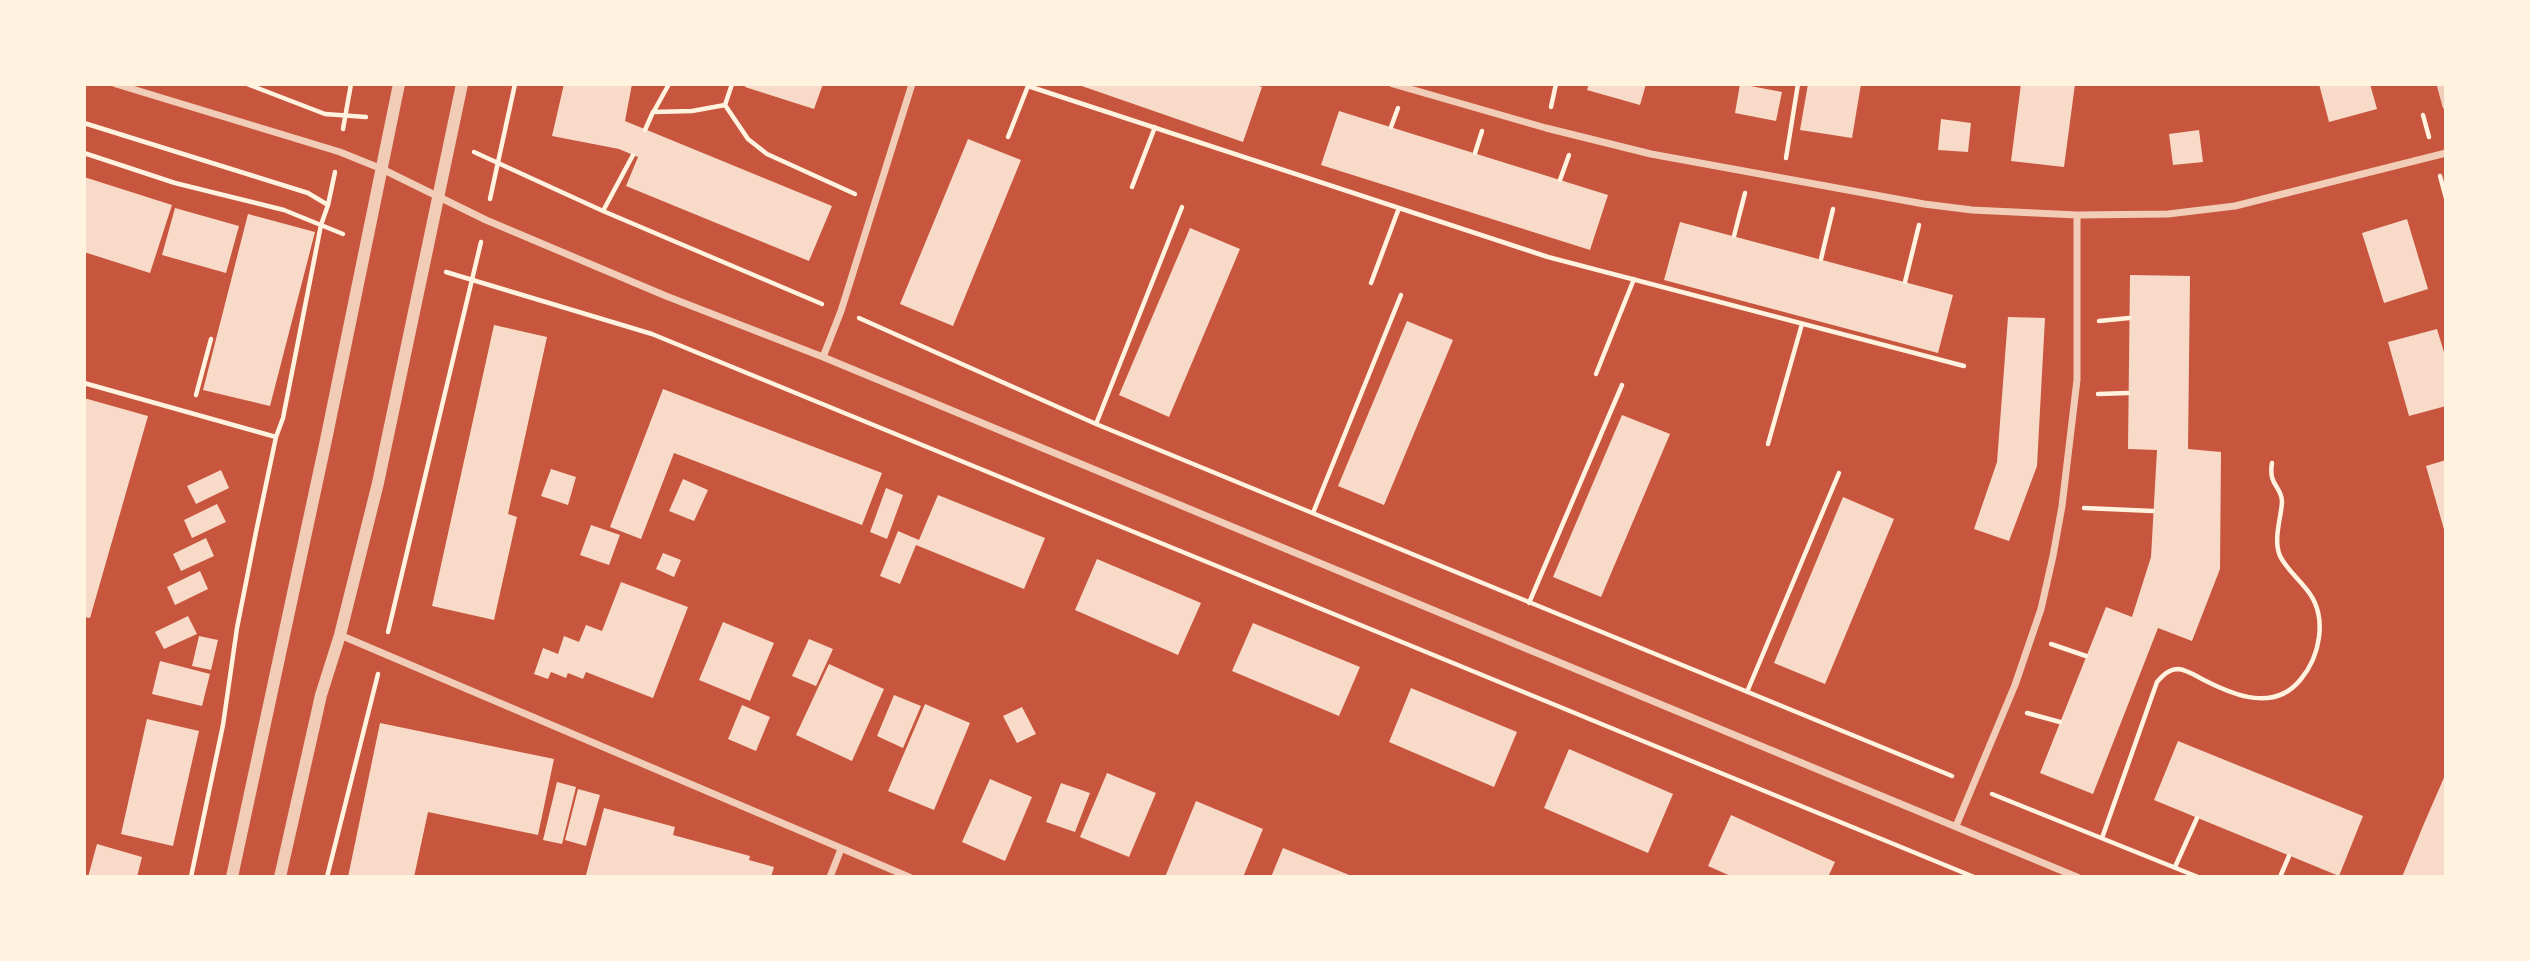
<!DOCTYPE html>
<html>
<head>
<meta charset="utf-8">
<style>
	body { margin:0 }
	#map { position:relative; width:2530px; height:961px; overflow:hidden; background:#c8553d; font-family:Barlow,sans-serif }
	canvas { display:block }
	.frame { position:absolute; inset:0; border:86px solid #fff3e0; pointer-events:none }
</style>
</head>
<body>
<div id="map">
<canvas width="2530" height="961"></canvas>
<div class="frame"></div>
</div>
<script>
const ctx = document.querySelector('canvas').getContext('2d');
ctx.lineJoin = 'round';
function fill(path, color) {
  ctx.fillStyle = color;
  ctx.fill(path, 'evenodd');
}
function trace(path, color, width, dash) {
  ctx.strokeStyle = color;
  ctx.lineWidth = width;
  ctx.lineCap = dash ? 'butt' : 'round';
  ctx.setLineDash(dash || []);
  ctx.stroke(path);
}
fill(new Path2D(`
	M564 84H632L625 121 832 206 809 261 626 186 638 157 619 149 552 136Z
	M746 84H823L814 109 745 87Z
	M1076 84H1253L1262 87 1243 142Z
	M1589 84H1646L1640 105 1587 90Z
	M1740 84 1782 92 1776 121 1735 113Z
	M1808 84H1861L1852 138 1800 130Z
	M2021 84H2075L2064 167 2011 161Z
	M2319 84H2370L2377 109 2329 122Z
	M1339 111 1608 195 1590 250 1321 165Z
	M1941 119 1971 123 1968 152 1938 150Z
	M2199 130 2203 162 2173 165 2169 134Z
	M968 139 1021 160 953 326 900 304Z
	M84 177 172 205 150 273 84 252Z
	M175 208 239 226 226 273 162 255Z
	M248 214 315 232 270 406 203 390Z
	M2407 219 2428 289 2384 303 2362 233Z
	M1680 222 1953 295 1938 353 1664 280Z
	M1190 228 1240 249 1169 417 1119 395Z
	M2130 275 2190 276 2188 449 2221 452 2220 569 2192 641 2158 628 2093 794 2040 773 2106 607 2132 617 2151 557 2157 450 2128 449Z
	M2008 317 2045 318 2037 466 2009 541 1974 529 1997 462Z
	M1407 321 1453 340 1384 505 1338 486Z
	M494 325 547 337 508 514 517 517 494 620 432 606Z
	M2437 329 2446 359V406L2409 416 2388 342Z
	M663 389 882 473 862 525 674 453 641 539 610 527Z
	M84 398 148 416 90 618 84 617Z
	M1622 415 1670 434 1601 597 1553 577Z
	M2446 460V533H2445L2426 466Z
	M551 469 576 477 568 505 541 496Z
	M221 470 229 488 196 504 187 486Z
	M683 479 708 490 694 521 669 511Z
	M886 488 903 495 887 539 870 532Z
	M938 495 1045 538 1024 589 916 545 900 584 880 576 898 531 919 540Z
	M1843 497 1894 519 1825 684 1774 663Z
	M217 504 226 522 192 538 184 520Z
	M591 525 620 535 609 565 580 555Z
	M206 538 214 556 181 571 173 554Z
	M663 553 681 560 674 577 656 569Z
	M1097 559 1201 603 1178 655 1075 610Z
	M200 571 208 589 175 605 167 587Z
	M621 582 688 607 653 698 586 672 583 679 568 673 566 678 551 672 548 679 534 674 543 648 558 654 564 636 579 642 586 625 602 631Z
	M188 616 197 634 164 649 155 632Z
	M723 622 774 643 750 701 699 680Z
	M1253 623 1360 667 1339 716 1232 671Z
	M199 636 218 640 211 670 192 666Z
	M809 639 833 649 816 686 792 676Z
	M160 661 210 674 202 706 152 694Z
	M829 664 884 689 852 761 796 735Z
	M1411 688 1517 732 1494 787 1389 742Z
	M894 695 921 706 903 748 877 736Z
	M925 704 970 723 934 810 888 791Z
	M742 705 770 717 756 751 728 739Z
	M1022 707 1036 734 1017 743 1003 716Z
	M147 719 199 731 173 846 121 834Z
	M380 723 554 759 538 835 428 812 414 877H348Z
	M2178 741 2363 816 2339 876 2154 800Z
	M1569 749 1673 794 1648 853 1544 808Z
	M1107 773 1156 793 1129 857 1080 837Z
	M2446 773V877H2402L2423 826Z
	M990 779 1032 797 1005 861 962 842Z
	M557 782 576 787 562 844 543 840Z
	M1061 783 1090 793 1075 832 1046 822Z
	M578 789 600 795 586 846 565 840Z
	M1196 801 1263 829 1243 877H1165Z
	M604 808 675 827 673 835 750 856 749 860 774 867 771 877 586 875Z
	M1731 815 1835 862 1828 877H1733L1708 866Z
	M97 844 142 857 137 877H88Z
	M1283 848 1354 877H1271Z`), '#f7dbc8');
trace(new Path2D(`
	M247 84 325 114 366 117
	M732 84 725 105 748 139 767 154 855 194
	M1551 107 1556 84
	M654 111 669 84
	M2423 115 2429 137
	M84 123 308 193 328 205
	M1391 127 1398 108
	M343 129 351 84
	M645 130 653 112 692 111 725 105
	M1008 137 1028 86 1548 257 1964 366
	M474 152 603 211 822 304
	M84 153 175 183 284 210 343 234
	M1475 153 1482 131
	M1786 158 1798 84
	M2440 176 2446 198
	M1560 180 1569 155
	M1132 187 1155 127
	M490 199 515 84
	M603 211 633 155
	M1734 236 1745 193
	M1821 259 1833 209
	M446 272 652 334 1974 877
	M1905 282 1919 225
	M1371 283 1399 208
	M859 318 1096 424 1952 776
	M2099 321 2129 318
	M1596 374 1634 279
	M84 383 276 437
	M2098 394 2128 393
	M196 395 211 339
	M1096 424 1182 207
	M1768 444 1802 324
	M2084 508 2153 511
	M1313 513 1401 295
	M1529 603 1622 385
	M388 632 481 242
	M2051 644 2086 656
	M1747 692 1839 473
	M2027 713 2060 722
	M1992 794 2198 877
	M2102 838 2157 682C2163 675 2169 669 2179 669 2187 670 2196 676 2204 680 2235 696 2275 712 2301 679 2320 656 2327 619 2310 594 2301 581 2287 570 2280 556 2273 539 2281 519 2282 502 2282 486 2268 486 2272 463
	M2175 867 2197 818
	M191 877 223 725 237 628 256 532 276 437 283 418 321 225 328 205 335 172
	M327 877 378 674
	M2280 877 2289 856`), '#fff3e0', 4.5);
trace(new Path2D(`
	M116 84 340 152 382 169 486 220 666 296 823 357 2077 877
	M1393 84 1546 128 1651 154 1924 204 1972 210 2077 215 2168 214 2235 206 2446 153
	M2440 84 2446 106
	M823 357 841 311 912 84
	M340 635 909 877
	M1956 826 2015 685 2041 609 2053 556 2062 506 2077 380V215
	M830 877 841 849`), '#f1ccb7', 7);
trace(new Path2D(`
	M232 877 326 440 399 84
	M280 877 321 695 340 635 378 483 462 84`), '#f1ccb7', 12);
</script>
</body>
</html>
